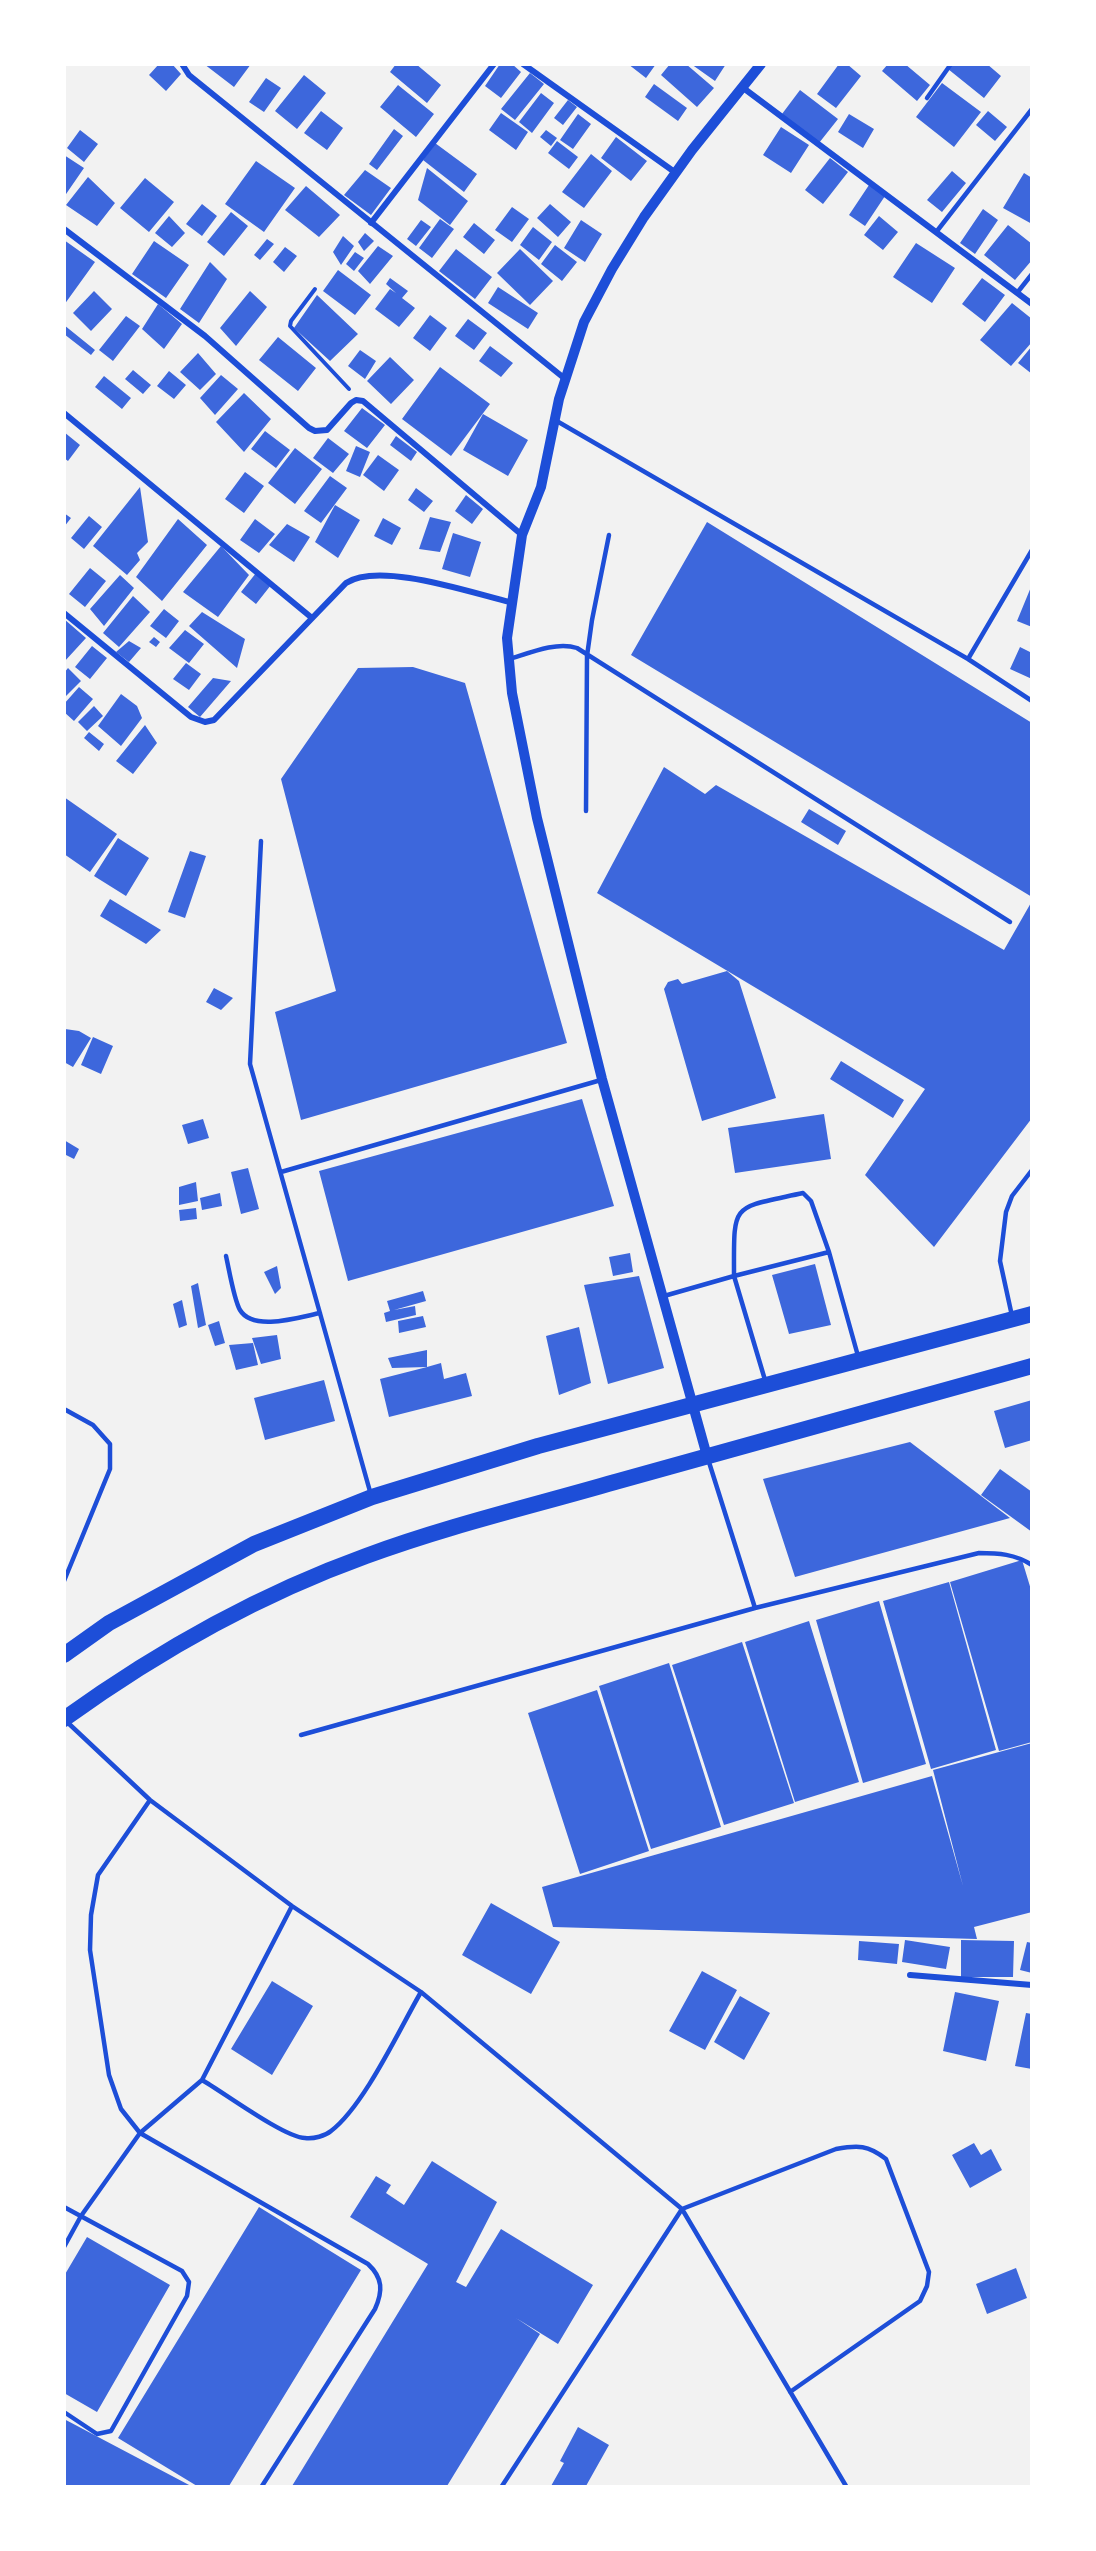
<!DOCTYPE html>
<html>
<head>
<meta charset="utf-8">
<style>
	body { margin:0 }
	#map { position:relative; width:1096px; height:2551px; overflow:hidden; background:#f2f2f2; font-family:"Golos Text",sans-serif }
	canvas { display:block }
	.frame { position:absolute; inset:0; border:66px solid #fff; pointer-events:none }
</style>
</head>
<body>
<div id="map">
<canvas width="1096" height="2551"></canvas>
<div class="frame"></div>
</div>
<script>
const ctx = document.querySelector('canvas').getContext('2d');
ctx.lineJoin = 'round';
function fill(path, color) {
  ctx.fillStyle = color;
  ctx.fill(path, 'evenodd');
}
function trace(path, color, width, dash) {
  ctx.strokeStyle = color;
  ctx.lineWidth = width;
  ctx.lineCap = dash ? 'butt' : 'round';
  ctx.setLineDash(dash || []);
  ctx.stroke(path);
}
fill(new Path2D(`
	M159 64H172L181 74 166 91 149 75Z
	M204 64H251L234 87Z
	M396 64H416L441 85 427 103 390 72Z
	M500 64H512L521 72 501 98 485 86Z
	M628 64H656L646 78Z
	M670 64H686L714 88 697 107 661 75Z
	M691 64H726L715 81Z
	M839 64H847L861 76 836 108 817 94Z
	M888 64H905L930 85 917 101 882 71Z
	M952 64H987L1001 76 984 98 948 69Z
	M530 73 544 84 515 120 501 109Z
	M304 75 326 93 297 129 275 111Z
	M266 78 281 88 264 112 249 102Z
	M942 83 981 112 954 147 916 117Z
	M654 84 687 108 678 121 645 97Z
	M398 85 434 114 416 137 380 107Z
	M800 90 838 119 819 143 782 114Z
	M541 93 554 103 532 133 519 122Z
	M568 100 577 107 563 125 554 118Z
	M321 111 343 128 327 150 304 133Z
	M988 111 1007 127 995 141 976 125Z
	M501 113 528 132 516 150 489 130Z
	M578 114 591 124 573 149 560 140Z
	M849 114 874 129 863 148 838 132Z
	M781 127 809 145 791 173 763 155Z
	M394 129 403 136 377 170 369 164Z
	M80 130 98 144 84 162 67 148Z
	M546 130 557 138 551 146 540 137Z
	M616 137 647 161 631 181 601 158Z
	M557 141 578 157 569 169 548 153Z
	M435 143 477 174 464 192 423 160Z
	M591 154 612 171 584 208 562 192Z
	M64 155 84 168 64 197Z
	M830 158 848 172 823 204 805 190Z
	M256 161 295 188 264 232 225 204Z
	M427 168 468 201 450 225 418 200Z
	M365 170 391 188 371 215 344 195Z
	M952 171 966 183 942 212 927 200Z
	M1024 173 1032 178V224L1003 208Z
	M88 177 115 203 97 226 66 205Z
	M145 178 174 202 149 232 120 208Z
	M869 185 885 196 865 226 849 215Z
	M306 186 340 215 319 237 285 210Z
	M202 204 217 216 202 236 186 224Z
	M550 204 571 222 558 237 537 218Z
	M512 207 529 219 512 242 495 230Z
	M983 209 998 220 975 254 960 243Z
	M231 212 248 226 224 256 207 242Z
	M169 216 185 233 172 247 155 233Z
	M879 216 898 232 883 250 864 235Z
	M440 219 454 229 432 258 419 248Z
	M421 220 431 227 416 246 407 239Z
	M581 220 602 234 585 262 564 248Z
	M474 223 495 240 484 254 463 237Z
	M1008 225 1032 244V260L1015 280 984 255Z
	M533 227 552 242 539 260 520 245Z
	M365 233 374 241 364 251 358 242Z
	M343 236 354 246 341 265 333 252Z
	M267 239 274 244 260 260 254 255Z
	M64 240 95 262 64 305Z
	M154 241 189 265 166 298 132 274Z
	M916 243 955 268 932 303 893 277Z
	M555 245 577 262 562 281 541 264Z
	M378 246 393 256 370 284 358 271Z
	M285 247 297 256 284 272 273 262Z
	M456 249 492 277 475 299 439 271Z
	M520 249 553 281 530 305 497 273Z
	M355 252 364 258 354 271 346 264Z
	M210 262 227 279 199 323 180 309Z
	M338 270 371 295 355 315 323 291Z
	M390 278 408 291 402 298 415 308 399 327 375 309 390 289 396 293 386 284Z
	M982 278 1005 295 985 322 962 304Z
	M498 287 538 313 528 329 488 303Z
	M94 291 112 309 91 331 73 313Z
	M250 291 267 307 236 346 220 328Z
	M317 295 358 334 330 361 294 328Z
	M1012 303 1032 319V342L1011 366 980 340Z
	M158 304 182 324 164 349 142 329Z
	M430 315 447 328 430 351 413 338Z
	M126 316 140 326 113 361 99 350Z
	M468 319 487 333 474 350 455 336Z
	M64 325 95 350 91 355 64 334Z
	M278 337 316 368 298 391 259 360Z
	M490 346 513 363 501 377 479 361Z
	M1032 346V374L1018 363Z
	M360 350 376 361 365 379 348 366Z
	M198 353 216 374 200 390 180 372Z
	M390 357 414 380 391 404 367 381Z
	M440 367 490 404 451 456 402 419Z
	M133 370 151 385 143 394 125 379Z
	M169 371 186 385 174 399 157 386Z
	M221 375 238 389 215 415 200 398Z
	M104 376 131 398 122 409 95 387Z
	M244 393 271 419 244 452 216 422Z
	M362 408 385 425 367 448 344 431Z
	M483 414 528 440 508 476 463 450Z
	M265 431 290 450 276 468 251 449Z
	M64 432 80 445 68 461 64 458Z
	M396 436 417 452 411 461 390 445Z
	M328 438 349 454 333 473 313 458Z
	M356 446 370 452 360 477 346 471Z
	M295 448 322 469 295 504 268 483Z
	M378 455 399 470 384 491 363 475Z
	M245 472 264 486 244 513 225 499Z
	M330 476 347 488 321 523 304 511Z
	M140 487 148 542 137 553 140 560 127 575 93 546Z
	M416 488 433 501 424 512 408 500Z
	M466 495 483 509 472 524 455 511Z
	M335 505 360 520 338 558 315 542Z
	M64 513 71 518 64 527Z
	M89 516 102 527 84 549 71 538Z
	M430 517 451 522 440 552 419 549Z
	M383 518 401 528 392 545 374 536Z
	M178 519 207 545 162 601 136 577Z
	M255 519 275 534 259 553 240 540Z
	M707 522 1032 723V897L631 655Z
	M287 524 310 537 294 562 269 545Z
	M453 533 481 542 470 577 442 569Z
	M221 546 249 575 218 617 183 592Z
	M90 568 106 581 85 607 69 594Z
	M256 573 271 585 256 604 241 592Z
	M120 575 134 588 104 626 90 609Z
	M1031 587H1032V627L1017 621Z
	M133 596 150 612 119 647 103 633Z
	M164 609 179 621 166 638 150 626Z
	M202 612 245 639 237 668 189 626Z
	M64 619 86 638 64 662Z
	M185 630 204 644 189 663 169 648Z
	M154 637 160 642 156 647 149 642Z
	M129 641 141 648 129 662 116 652Z
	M92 646 107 658 90 679 75 667Z
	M1020 647 1032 653V679L1010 669Z
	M186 663 201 674 189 690 173 679Z
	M413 667 465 683 567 1043 301 1120 275 1012 336 991 281 779 358 668Z
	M68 668 81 681 64 698V673Z
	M213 678 231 681 200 717 188 707Z
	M79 687 93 699 74 721 64 712V704Z
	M121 694 137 706 142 718 121 746 98 726Z
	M94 706 103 716 87 731 78 722Z
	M145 725 157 743 133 774 116 761Z
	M89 732 104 744 99 751 84 738Z
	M664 767 705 794 716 785 1004 950 1032 901V1118L934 1247 865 1175 925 1089 597 893Z
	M64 797 117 834 90 872 64 854Z
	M809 809 846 831 838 845 801 822Z
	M118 838 149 858 126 896 94 876Z
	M190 851 206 856 185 918 168 912Z
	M110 899 161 930 146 944 100 916Z
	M727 971 739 981 776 1098 702 1121 664 989 668 982 678 979 682 984Z
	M214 988 233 998 221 1010 206 1002Z
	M65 1029 79 1031 91 1038 73 1067 64 1062Z
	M93 1037 113 1046 101 1074 81 1065Z
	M841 1061 904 1100 893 1118 830 1079Z
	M582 1099 614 1206 348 1281 319 1171Z
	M824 1114 831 1159 735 1173 728 1128Z
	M203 1119 209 1138 188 1144 182 1125Z
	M64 1140 79 1149 74 1159 64 1154Z
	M248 1168 259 1209 241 1214 231 1172Z
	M196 1182 198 1201 179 1205V1187Z
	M220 1193 222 1206 202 1210 200 1198Z
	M196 1208 197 1219 180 1221 179 1210Z
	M630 1253 633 1272 613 1276 609 1257Z
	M815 1264 831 1325 789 1334 772 1275Z
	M277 1266 281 1288 275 1294 264 1272Z
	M639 1276 664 1368 608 1384 584 1285Z
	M198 1283 206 1325 198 1328 191 1286Z
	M423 1291 426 1301 394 1310 415 1306 416 1315 386 1322 384 1313 390 1311 387 1301Z
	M182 1300 187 1325 179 1328 173 1304Z
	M423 1316 426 1327 399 1333 398 1321Z
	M219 1321 225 1343 215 1346 208 1325Z
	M579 1327 591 1383 559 1395 546 1336Z
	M277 1335 281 1359 261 1364 252 1338Z
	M253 1343 258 1365 236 1370 229 1345Z
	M427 1350V1367L441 1363 444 1379 466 1373 472 1396 389 1417 380 1379 427 1367 392 1368 388 1358Z
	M324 1380 335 1421 265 1440 254 1398Z
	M1032 1400V1440L1005 1448 994 1411Z
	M910 1442 1010 1518 795 1577 763 1479Z
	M1000 1469 1032 1492V1532L981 1495Z
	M1022 1560 1032 1593V1742L999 1751 950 1582Z
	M949 1582 996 1750 931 1769 883 1601Z
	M879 1601 926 1764 863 1783 816 1620Z
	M809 1621 859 1782 795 1802 745 1642Z
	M742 1642 794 1803 724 1825 672 1665Z
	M669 1663 721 1827 651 1849 599 1686Z
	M597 1690 649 1851 580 1874 528 1713Z
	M1032 1743V1912L974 1927 977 1939 553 1927 542 1887 932 1776 963 1886 933 1770Z
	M491 1903 560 1942 531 1994 462 1955Z
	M905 1940 950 1947 946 1969 902 1962Z
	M961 1940 1014 1941 1013 1977H961Z
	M859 1941 899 1944 897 1964 858 1960Z
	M1027 1942 1032 1943V1973L1020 1970Z
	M702 1971 737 1990 705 2050 669 2031Z
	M272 1981 313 2006 272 2075 231 2049Z
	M955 1992 999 2001 986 2061 943 2051Z
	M740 1996 770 2013 744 2060 714 2042Z
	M1026 2013 1032 2014V2069L1015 2066Z
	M974 2143 981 2155 991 2149 1002 2170 970 2188 952 2155Z
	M432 2161 497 2202 456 2282 466 2287 501 2229 593 2285 558 2344 516 2318 540 2334 447 2486H292L428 2264 350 2217 376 2176 391 2185 386 2193 404 2205Z
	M259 2207 361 2270 229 2486H197L118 2438Z
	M87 2237 170 2285 97 2412 64 2393V2276Z
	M1016 2268 1027 2298 987 2314 976 2284Z
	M64 2419 191 2486H64Z
	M578 2427 609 2445 586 2486H551L564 2463 560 2461Z`), '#3d67dc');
trace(new Path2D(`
	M315 289 291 321 290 326 349 389`), '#1d4ed8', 4);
trace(new Path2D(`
	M927 98 951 64
	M937 231 1032 109
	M1017 293 1032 274
	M555 420 968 659 1032 701
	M510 659C529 653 557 641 577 648L1010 922
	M968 659 1032 550
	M586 811 587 656 592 620 609 535
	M261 841 250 1064 371 1495
	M281 1172 601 1080
	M226 1256C229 1269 234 1300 240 1310 253 1332 300 1317 320 1313
	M664 1296 734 1276C734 1201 730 1209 803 1193L811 1201 829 1252
	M1012 1316 1000 1261 1006 1212 1012 1196 1032 1170
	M765 1380 734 1276 829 1252 858 1356
	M64 1409 93 1425 110 1444V1469L64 1581
	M708 1459 755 1608
	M66 1721 150 1800 292 1906 421 1992 682 2209 846 2486
	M301 1735 755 1608 979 1553C998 1553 1015 1554 1032 1565
	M150 1800 98 1875 91 1915 90 1950 109 2075 121 2109 140 2133 368 2264C383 2278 383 2291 375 2309L262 2486
	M202 2080 292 1906
	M64 2207 182 2271 189 2282 187 2296 111 2431 97 2434 64 2412
	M64 2247 81 2216 140 2133 202 2080C223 2092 285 2138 305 2138 314 2139 325 2136 331 2131 364 2106 399 2030 421 1992
	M502 2486 682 2209 836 2149C858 2145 868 2145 886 2159L929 2272 927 2286 920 2301 790 2392`), '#1d4ed8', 4.5);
trace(new Path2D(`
	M182 64 189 75 564 378
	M523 64 676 173
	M742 87 1032 304
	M371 223 494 64
	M64 229 205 336 309 428 315 431 327 430 351 403 356 400 363 401 522 535
	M64 413 312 618
	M64 613 191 717 205 722 214 720 346 583C379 561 472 593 510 602
	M910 1975 1032 1985`), '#1d4ed8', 6);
trace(new Path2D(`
	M707 1456 602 1079 537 818 512 693 507 638 522 535 541 487 559 399 584 322 612 269 644 217 692 150 761 64`), '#1d4ed8', 10);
trace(new Path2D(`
	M64 1655 109 1623 254 1544 372 1497 538 1446 1032 1314
	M64 1719C157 1652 258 1595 366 1556 447 1526 532 1506 615 1482 754 1443 893 1404 1032 1366`), '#1d4ed8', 16);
</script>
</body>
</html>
